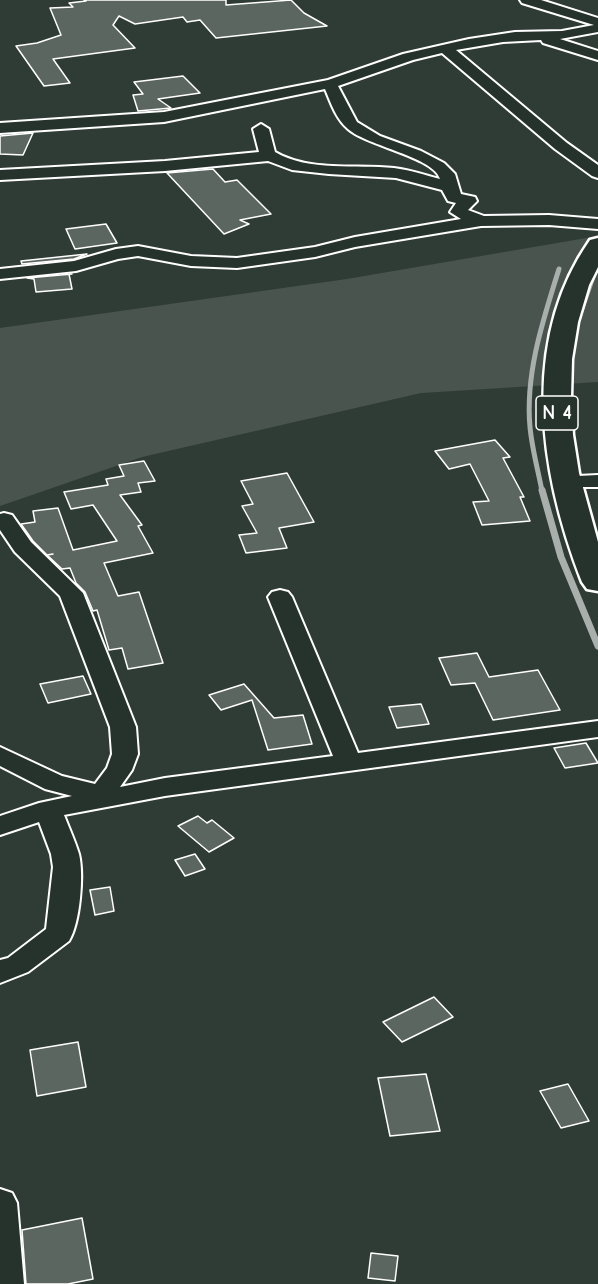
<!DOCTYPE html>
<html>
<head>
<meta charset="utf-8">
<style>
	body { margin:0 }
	canvas { display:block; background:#2f3b35 }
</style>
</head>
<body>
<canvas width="598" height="1284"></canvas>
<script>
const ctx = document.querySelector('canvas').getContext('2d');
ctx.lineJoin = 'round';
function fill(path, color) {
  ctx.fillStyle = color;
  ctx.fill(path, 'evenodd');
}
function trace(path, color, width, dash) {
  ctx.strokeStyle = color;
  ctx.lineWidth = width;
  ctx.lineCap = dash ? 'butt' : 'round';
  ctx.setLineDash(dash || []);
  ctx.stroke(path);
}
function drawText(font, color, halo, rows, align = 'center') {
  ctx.font = font + ' "Comic Neue",sans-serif';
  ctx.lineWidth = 5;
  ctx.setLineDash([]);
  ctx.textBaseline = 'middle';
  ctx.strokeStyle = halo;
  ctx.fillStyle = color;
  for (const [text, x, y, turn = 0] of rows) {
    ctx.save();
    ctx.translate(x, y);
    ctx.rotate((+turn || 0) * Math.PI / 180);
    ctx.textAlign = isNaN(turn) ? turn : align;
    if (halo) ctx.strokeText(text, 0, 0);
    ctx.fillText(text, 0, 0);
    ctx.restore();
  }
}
fill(new Path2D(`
	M598 236V382L421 393 142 457 0 506V328L347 279Z`), '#4a544f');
trace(new Path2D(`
	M578 320 594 274
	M542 491C538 470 532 449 530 427 525 374 543 320 559 269`), '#a9afac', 5);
trace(new Path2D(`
	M542 490 561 557 598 646`), '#a9afac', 7);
const building = new Path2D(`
	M84 0H226V5L291 0 304 13 327 26 216 38 200 20 187 22 183 17 135 24 119 16 113 25 135 48 53 59 70 83 44 86 16 46 37 43 61 35 50 8 73 7 69 3 86 1Z
	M183 76 200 93 158 99 171 108 138 111 133 95 143 94 134 82Z
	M33 133 23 155 0 154V136Z
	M213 169 225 182 237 180 271 214 240 220 249 224 224 234 167 173Z
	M106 224 117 243 75 249 66 229Z
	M87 254 74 259 22 264 21 261Z
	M69 274 72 289 36 292 34 279 27 278 72 274Z
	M495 440 510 457 503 458 524 497H520L530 521 482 525 473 502 489 501 470 464 449 469 435 451Z
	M144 461 155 481 138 483 141 492 120 495 142 525 138 526 153 553 104 563 118 596 139 592 163 663 128 669 122 648 109 650 97 610 93 611 85 592 76 583 70 568 62 569 47 555 53 554 47 555 33 541 21 524 35 522 33 511 58 508 73 550 117 541 93 505 71 509 64 492 108 485 106 479 124 476 119 465Z
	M287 473 314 522 279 528 287 548 246 553 239 535 257 533 242 506 253 504 241 481Z
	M477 653 489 677 538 670 560 710 493 720 475 683 451 685 439 658Z
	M83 676 91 694 48 703 40 684Z
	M244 684 274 718 303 715 312 744 268 750 252 700 221 710 209 695Z
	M421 704 429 724 397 728 389 707Z
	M586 743 598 763 565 768 554 748Z
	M198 816 207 823 212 820 234 838 209 852 178 826Z
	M195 854 205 869 185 876 175 860Z
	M110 887 114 911 95 915 90 890Z
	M434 997 453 1017 402 1042 383 1022Z
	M78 1042 86 1087 37 1096 30 1050Z
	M426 1074 440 1131 390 1136 378 1078Z
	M568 1084 589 1121 561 1128 540 1091Z
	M82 1218 93 1279 68 1284H26L22 1230Z
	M371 1253 398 1256 395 1281 368 1278Z`);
fill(building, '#5b6661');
trace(building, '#fff', 1.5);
const minor = new Path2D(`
	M520 0H541L598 18V32L560 39 598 51V60L543 43 541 40 503 42 456 50 567 143 598 165V178L592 176 555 149 442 53 413 60 338 86 357 122 380 136 421 151 444 163 455 174 461 194 475 197 477 201 468 210 484 216 549 215 598 219V229L549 225 481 226 355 247 315 257 237 268 191 266 138 256 118 259 76 271 0 279V269L74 261 116 249 138 246 191 256 237 258 315 247 355 237 461 219 450 212 456 203 448 201 442 190 396 178 329 174 292 170 268 161 165 171 0 180V170L165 161 259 152 253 129 261 124 269 129 275 152C309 172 356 164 394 168 410 170 425 175 440 179 434 157 367 146 348 129 336 119 331 103 325 89L164 122 0 133V123L164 112 328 80 403 54 469 39 515 32 562 31 594 25 522 3Z
	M598 475V487H557L554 482 557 477Z
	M4 513 12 515 31 542 83 593 136 727 138 754 132 770 120 787 165 778 333 756 268 597 272 592 280 590 288 592 292 597 358 753 598 721V737L165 796 64 815C69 828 75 841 79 854 84 875 80 923 69 941L28 972 0 983V960L8 958 46 929 53 867 51 854 39 822 0 835V816L39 803 72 796 45 789 0 766V747L62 776 95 784 107 768 112 754 110 727 60 596 15 552 0 530V514Z
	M0 1189 12 1193 17 1203 24 1284H0Z`);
const trunk = new Path2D(`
	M598 238V267L589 285 578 322 572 359 571 397 573 435 579 473 598 542V591L587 589 582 582C540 474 519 342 590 240Z`);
trace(minor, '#fff', 4);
trace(trunk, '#fff', 5);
fill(minor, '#26332d');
fill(trunk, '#26332d');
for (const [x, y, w] of [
	[557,413,42]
]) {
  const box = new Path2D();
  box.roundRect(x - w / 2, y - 17, w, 34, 4.5);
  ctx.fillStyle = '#26332d';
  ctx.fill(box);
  trace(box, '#fff', 1.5);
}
drawText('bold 20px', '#fff', null, [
	["N 4",557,413]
]);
</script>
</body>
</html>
